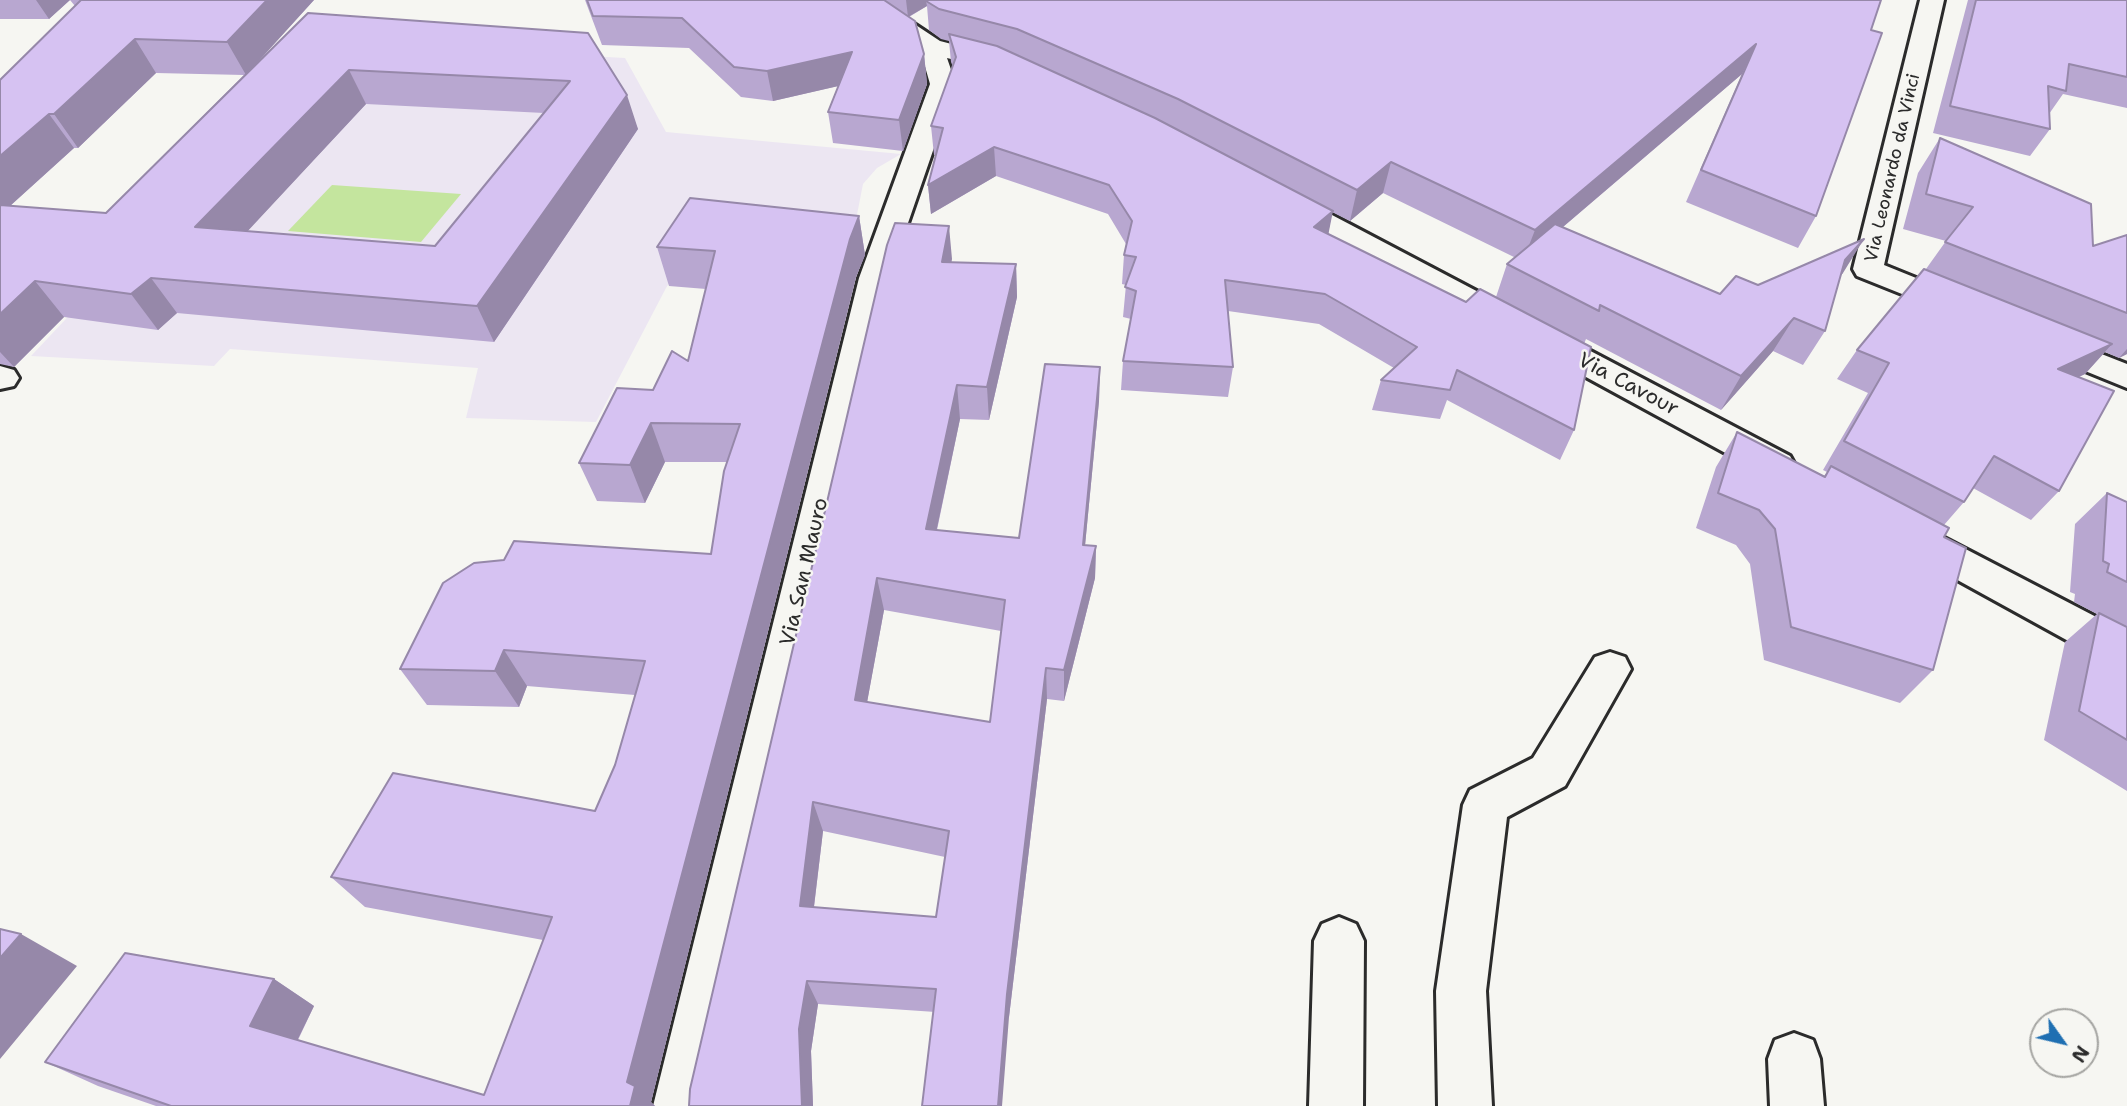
<!DOCTYPE html>
<html>
<head>
<meta charset="utf-8">
<style>
	body { margin:0 }
	#map { position:relative; width:2127px; height:1106px; overflow:hidden; background:#f6f6f2; font-family:"Shantell Sans",sans-serif }
	canvas { display:block }
	.north { position:absolute; left:2029px; top:1008px; width:70px; height:70px; box-sizing:border-box; background:#f6f6f2; border:2px solid #a5a5a2; border-radius:50%; rotate:124deg; font-size:19px; font-weight:700; line-height:28px; text-align:center; color:#2b2b2b }
	.north::after { content:''; display:block; margin:auto; width:24px; height:32px; background:#1f6fb2; clip-path:polygon(50% 0,100% 100%,50% 72%,0 100%) }
</style>
</head>
<body>
<div id="map">
<canvas width="2127" height="1106"></canvas>
<div class="north">N</div>
</div>
<script>
const ctx = document.querySelector('canvas').getContext('2d');
ctx.lineJoin = 'round';
function fill(path, color) {
  ctx.fillStyle = color;
  ctx.fill(path, 'evenodd');
}
function trace(path, color, width, dash) {
  ctx.strokeStyle = color;
  ctx.lineWidth = width;
  ctx.lineCap = dash ? 'butt' : 'round';
  ctx.setLineDash(dash || []);
  ctx.stroke(path);
}
function drawText(font, color, halo, rows, align = 'center') {
  ctx.font = font + ' "Shantell Sans",sans-serif';
  ctx.lineWidth = 5;
  ctx.setLineDash([]);
  ctx.textBaseline = 'middle';
  ctx.strokeStyle = halo;
  ctx.fillStyle = color;
  for (const [text, x, y, turn = 0] of rows) {
    ctx.save();
    ctx.translate(x, y);
    ctx.rotate((+turn || 0) * Math.PI / 180);
    ctx.textAlign = isNaN(turn) ? turn : align;
    if (halo) ctx.strokeText(text, 0, 0);
    ctx.fillText(text, 0, 0);
    ctx.restore();
  }
}
fill(new Path2D(`
	M317 41 625 58 666 132 901 154 877 168 863 184 853 235 860 248 868 254 699 235 666 288 596 422 466 418 478 368 230 349 214 366 31 356 263 110Z`), '#ece6f2');
fill(new Path2D(`
	M332 185 461 194 421 242 288 231Z`), '#c4e59e');
const minor = new Path2D(`
	M851 0H878L940 41 1009 59 1012 64 1009 69 1000 71 947 58 956 84 889 278 707 1106H653L859 278 930 84 920 49Z
	M1920 0H1944L1884 265 1968 299 1973 306 1968 313 1957 316 1857 276 1853 269Z
	M1284 192 1294 195 1790 456 1795 465 1790 474 1777 478 1764 474 1274 207 1270 201 1274 195Z
	M2048 333 2127 364V388L2036 351 2032 344 2036 337Z
	M0 366 14 370 19 378 14 386 0 389Z
	M1916 526 1929 530 2127 633V670L2112 665 1903 550 1897 540 1903 530Z
	M1610 652 1625 657 1631 669 1565 786 1507 817 1486 991 1492 1106H1438L1436 991 1463 805 1470 790 1533 758 1595 657Z
	M1339 917 1356 924 1364 941 1363 1106H1309L1314 941 1322 924Z
	M1794 1033 1813 1040 1820 1059 1824 1106H1770L1768 1059 1775 1040Z`);
trace(minor, '#2b2b2b', 6);
fill(minor, '#f6f6f2');
fill(new Path2D(`
	M0 0H70L49 19H0Z
	M70 0H314L255 65 588 33 638 129 494 342 177 313 158 330 64 317 14 367 0 364V80L75 6ZM156 73 244 75 106 213 10 206 74 148H78ZM366 104 544 113 435 246 247 231Z
	M585 0H1881L1871 30 1816 216 1798 248 1686 202 1742 74 1563 227 1720 294 1758 285 1843 273 1841 275 1825 331 1803 365 1773 351 1721 410 1586 339 1584 344 1574 430 1560 460 1447 400 1440 419 1372 410 1381 380 1394 368 1319 324 1228 311 1233 367 1228 397 1121 390 1123 361 1131 319 1123 317 1126 285 1122 284 1124 255 1126 244 1108 214 996 176 931 214 928 185 936 155H934L931 126 953 67 951 62 949 41 941 39 929 30 927 6 909 17 924 54 927 84 903 151 833 143 828 112 838 86 773 101 741 97 689 48 602 45ZM1383 193 1516 258 1507 264 1496 297 1466 302 1328 234 1332 212 1350 221Z
	M1968 0H2127V108L2063 94 2049 114 2050 129 2030 156 1933 133Z
	M1940 138 2093 246 2127 235V354L2119 358 2105 352 2085 374 2079 377 2059 491 2031 520 1973 488 1964 502 1944 525V537L1933 670 1900 703 1764 660 1750 564 1736 545 1696 528 1716 467 1737 432 1824 476 1827 472 1823 470 1868 393 1837 379 1857 350 1926 269 1946 241 1903 229 1918 173Z
	M859 216 865 255 856 277 651 1102 655 1106H156L98 1086 45 1062 274 979 314 1006 298 1040 484 1095 543 940 365 907 331 877 595 811 615 765 635 695 527 686 519 707 427 705 400 669 711 554 727 462H665L645 503 597 501 579 463 653 390 688 361 706 289 669 286 657 247Z
	M952 259 951 262 1016 264 1017 297 989 420 960 419 937 530 1019 538 1100 367 1099 401 1085 545 1096 546 1095 578 1064 701 1047 699 1009 1017 818 1004 811 1051 813 1106H689ZM884 610 1001 631 990 722 867 702ZM823 831 945 857 936 917 814 907Z
	M2107 493 2127 502V791L2044 740 2065 642 2097 614 2074 602 2075 594 2070 592 2075 524Z`), '#b8a7d0');
fill(new Path2D(`
	M36 0H70L49 19Z
	M267 0H314L246 75 227 42Z
	M906 0H936L926 1 927 6 908 17Z
	M135 39 156 73 78 148 54 114Z
	M1756 44 1742 74 1523 261 1535 230Z
	M852 52 856 82 773 101 767 71Z
	M924 54 927 84 903 151 899 120Z
	M349 70 366 104 218 263 195 227Z
	M627 95 638 129 494 342 477 306Z
	M49 114 74 148 0 215V156Z
	M994 147 996 176 931 214 928 185Z
	M1391 162 1383 193 1350 221 1357 190Z
	M1333 211 1327 241 1314 227Z
	M859 216 865 255 856 277 651 1102 655 1106H630L627 1082 850 239Z
	M949 226 952 259 946 295 942 262Z
	M1864 239 1843 273 1824 294 1845 260Z
	M1016 264 1017 297 989 420 987 387Z
	M151 278 177 313 158 330 131 294Z
	M35 281 64 317 14 367 0 352V314Z
	M1794 318 1773 351 1721 410 1741 376Z
	M2112 344 2085 374 2033 398 2058 369Z
	M2127 349V354L2119 358Z
	M1100 367 1099 401 1082 577 1083 545Z
	M957 385 960 419 930 561 926 529Z
	M651 423 665 462 645 503 630 465Z
	M1096 546 1095 578 1064 701V670Z
	M877 578 884 610 862 730 855 700Z
	M504 650 527 686 519 707 495 671Z
	M1046 668 1047 699 1009 1017 1002 1106H998L1007 994Z
	M813 802 823 831 811 931 800 906Z
	M21 934 77 966 0 1059V958Z
	M274 979 314 1006 292 1051 250 1026Z
	M807 981 818 1004 811 1051 813 1106H802L799 1029Z`), '#9688a9');
const building = new Path2D(`
	M81 0H267L227 42 135 39 54 114H49L0 156V80Z
	M587 0H884L915 21 924 54 899 120 828 112 852 52 767 71 734 67 682 18 593 16Z
	M928 0H1881L1871 30 1882 33 1816 216 1701 170 1756 44 1535 230 1391 162 1357 190 1178 99 1017 29 939 9 926 1Z
	M1976 0H2127V77L2069 64 2066 91 2048 86 2050 129 1950 106Z
	M308 13 588 33 627 95 477 306 151 278 131 294 35 281 0 314V205L106 213ZM349 70 570 81 435 246 195 227Z
	M949 34 997 46 1155 118 1333 211 1314 227 1466 302 1480 289 1591 347 1574 430 1457 370 1450 390 1381 380 1417 347 1325 294 1225 280 1233 367 1123 361 1136 291 1125 287 1136 257 1124 255 1132 221 1109 185 994 147 928 185 943 128 931 126 956 57Z
	M1940 138 2091 204 2093 246 2127 235V313L1945 242 1973 207 1926 194Z
	M690 198 859 216 850 239 627 1082 635 1086 630 1106H171L45 1062 125 953 274 979 250 1026 484 1095 552 917 331 877 393 773 595 811 615 765 645 661 504 650 495 671 400 669 443 583 474 563 504 560 514 541 711 554 724 471 740 424 651 423 630 465 579 463 617 388 653 390 672 351 688 361 715 251 657 247Z
	M895 223 949 226 942 262 1016 264 987 387 957 385 926 529 1019 538 1045 364 1100 367 1083 545 1096 546 1064 670 1046 668 1007 994 998 1106H922L936 989 807 981 799 1029 802 1106H689L690 1089 887 245ZM877 578 1005 600 990 722 855 700ZM813 802 949 831 936 917 800 906Z
	M1555 224 1720 294 1736 276 1758 285 1864 239 1845 260 1825 331 1794 318 1741 376 1600 305 1599 311 1507 264Z
	M1924 269 2112 344 2058 369 2114 391 2059 491 1994 456 1964 502 1844 441 1889 363 1857 350Z
	M1737 432 1825 477 1831 466 1949 528 1944 537 1966 548 1933 670 1791 627 1775 529 1759 510 1718 493Z
	M2107 493 2127 502V582L2107 572 2109 564 2103 561Z
	M2099 613 2127 627V740L2079 711Z
	M0 929 21 934 0 958Z`);
fill(building, '#d6c2f2');
trace(building, '#9688a9', 2);
drawText('18px', '#2b2b2b', '#f6f6f2', [
	["Via Leonardo da Vinci",1893,168,-77]
]);
drawText('21px', '#2b2b2b', '#f6f6f2', [
	["Via Cavour",1628,385,28],
	["Via San Mauro",805,572,-77]
]);
</script>
</body>
</html>
